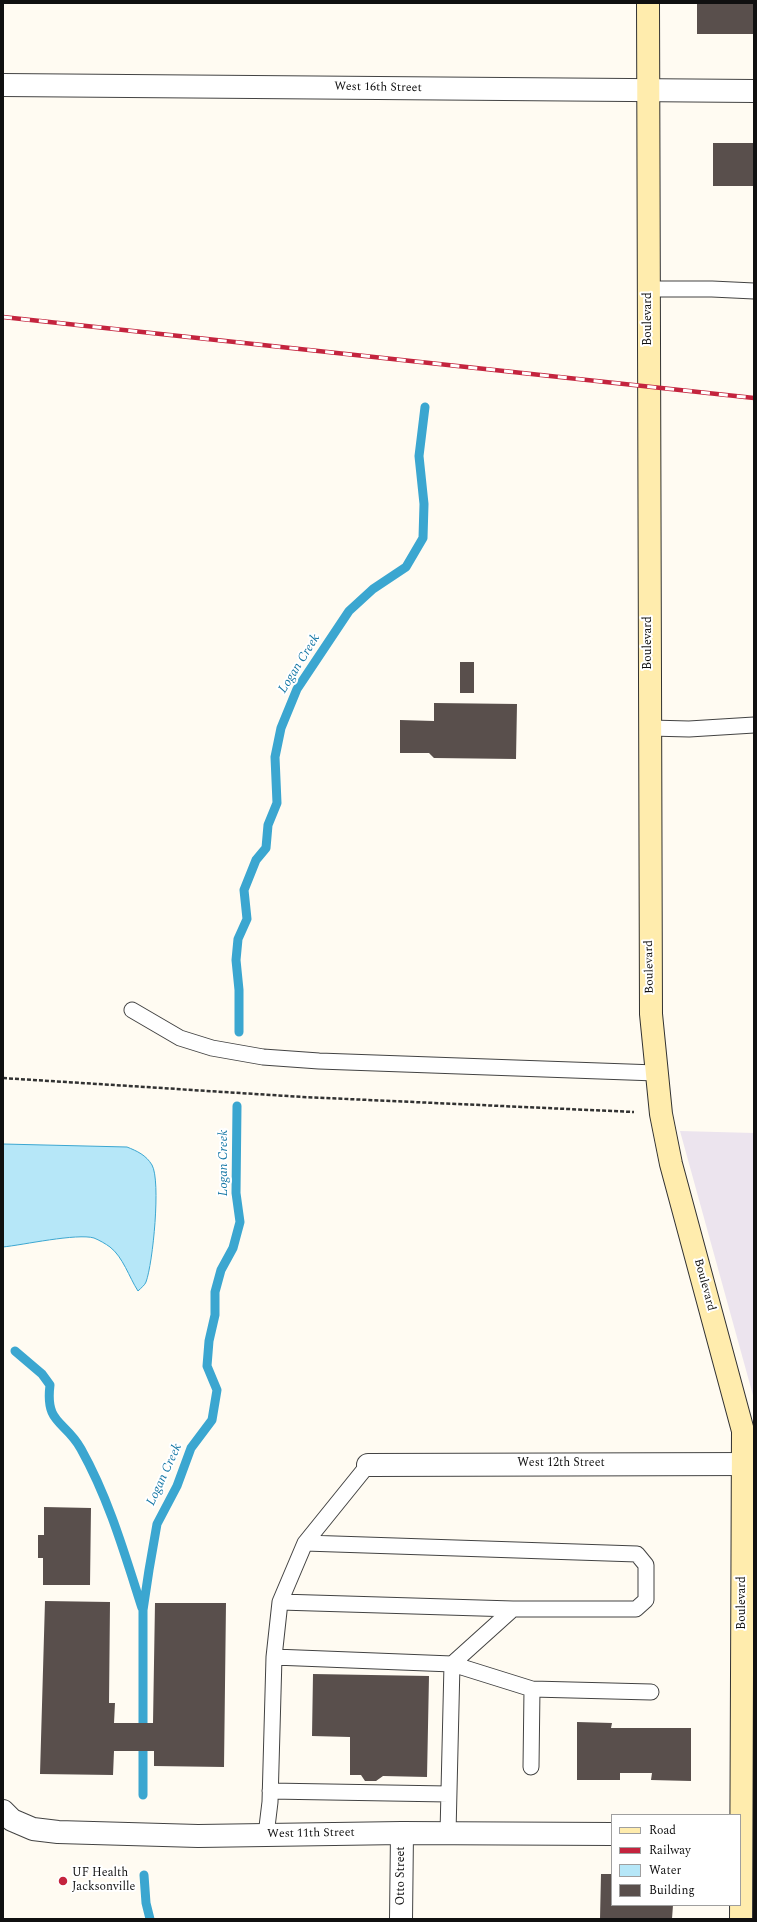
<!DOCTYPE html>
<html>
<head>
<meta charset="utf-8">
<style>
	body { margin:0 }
	#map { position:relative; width:757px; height:1922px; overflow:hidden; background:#fffbf2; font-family:Spectral,serif }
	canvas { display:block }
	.frame { position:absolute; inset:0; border:4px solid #101010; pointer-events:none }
	.legend { position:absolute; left:611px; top:1814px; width:130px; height:92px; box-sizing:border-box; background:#fff; border:1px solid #9f9f9f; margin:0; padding:5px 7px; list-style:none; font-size:12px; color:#101010 }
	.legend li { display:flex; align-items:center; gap:8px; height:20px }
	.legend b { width:20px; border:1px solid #9f9f9f }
</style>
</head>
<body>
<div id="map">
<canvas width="757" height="1922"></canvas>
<div class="frame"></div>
<ul class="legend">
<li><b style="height:5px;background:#ffecad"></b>Road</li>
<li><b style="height:5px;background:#c4243e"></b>Railway</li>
<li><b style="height:11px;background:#b6e7f8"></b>Water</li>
<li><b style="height:11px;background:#594f4c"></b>Building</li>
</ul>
</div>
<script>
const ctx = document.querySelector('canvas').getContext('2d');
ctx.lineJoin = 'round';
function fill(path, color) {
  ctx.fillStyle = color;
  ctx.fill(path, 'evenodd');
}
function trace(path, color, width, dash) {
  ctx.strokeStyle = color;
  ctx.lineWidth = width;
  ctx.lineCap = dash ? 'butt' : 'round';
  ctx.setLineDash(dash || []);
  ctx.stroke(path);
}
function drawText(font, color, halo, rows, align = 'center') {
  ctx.font = font + ' Spectral,serif';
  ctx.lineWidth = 4;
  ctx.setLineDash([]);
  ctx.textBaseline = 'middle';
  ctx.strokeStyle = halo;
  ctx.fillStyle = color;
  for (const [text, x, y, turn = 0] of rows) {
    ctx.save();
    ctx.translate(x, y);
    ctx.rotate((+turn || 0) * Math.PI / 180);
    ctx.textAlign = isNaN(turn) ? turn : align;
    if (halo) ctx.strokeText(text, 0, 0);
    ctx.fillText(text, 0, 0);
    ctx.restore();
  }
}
fill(new Path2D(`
	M680 1131 754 1133V1399Z`), '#ece4ee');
const water = new Path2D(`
	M3 1144 127 1147C137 1151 146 1155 152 1165 161 1181 153 1263 146 1282 145 1285 141 1288 138 1291 129 1277 123 1257 110 1247 106 1244 99 1240 94 1238 77 1233 23 1245 3 1247Z`);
fill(water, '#b6e7f8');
trace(water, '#3ba6d0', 1);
trace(new Path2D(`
	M239 1032V990L236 960 238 939 247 919 244 890 256 860 266 848 268 825 277 803 275 757 281 728 297 689 349 611 373 589 406 567 423 538 424 504 419 456 425 407
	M15 1351 42 1374 50 1385C45 1425 65 1420 81 1449 109 1499 125 1555 142 1608
	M143 1795V1610L149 1570 157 1524 177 1486 191 1448 212 1420 217 1390 207 1366 209 1341 215 1315V1292L221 1270 233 1248 240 1222 236 1193 237 1106
	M144 1875 146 1903 150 1919`), '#3ba6d0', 9);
fill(new Path2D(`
	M697 3H754V34H697Z
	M713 143H754V186H713Z
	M460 662H474V693H460Z
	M434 703 517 704 516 759 434 758 429 753H400V720L434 721Z
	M44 1507 91 1508 90 1585H43V1558H38V1535H44Z
	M45 1601 110 1602 109 1703H115L114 1723H153L155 1603H226L224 1767 154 1766V1751H114L113 1775 40 1774Z
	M313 1674 429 1676 427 1777 383 1776 376 1781H365L361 1775H350V1737L312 1736Z
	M577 1722 612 1723 611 1728H691V1781L651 1780 652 1773H620V1780H577Z
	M601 1874H612V1905H673L672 1919H600Z`), '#594f4c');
const service = new Path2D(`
	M649 289H712L754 291
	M650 728 689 729 754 725
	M132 1010 180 1038 212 1048 263 1057 319 1061 656 1073
	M305 1543 637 1554 646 1565V1600L636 1609H513L452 1664
	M280 1602 513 1609
	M274 1657 452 1664 448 1833
	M452 1664 532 1689
	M531 1767 532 1689 651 1692
	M270 1791 448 1794
	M266 1835 270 1802 274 1657 280 1602 305 1543 368 1465`);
const minor = new Path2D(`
	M3 85 754 91
	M368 1465 754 1464
	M3 1811 12 1820 33 1829 58 1832 198 1836 402 1833 612 1834
	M401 1919 402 1833`);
const secondary = new Path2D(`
	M648 3 651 1014 661 1114 671 1164 743 1431 741 1919`);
trace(service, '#434343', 17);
trace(minor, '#434343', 24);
trace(secondary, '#323232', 24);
trace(new Path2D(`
	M3 1078 303 1097 634 1112`), '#323232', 2.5, [4, 2]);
trace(service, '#fff', 15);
trace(minor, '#fff', 22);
trace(secondary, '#ffecad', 22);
const rail = new Path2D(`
	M3 317 754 398`);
trace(rail, '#c4243e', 4.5);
trace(rail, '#fff', 3, [9]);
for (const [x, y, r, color] of [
	[63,1881,5,"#c4243e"]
]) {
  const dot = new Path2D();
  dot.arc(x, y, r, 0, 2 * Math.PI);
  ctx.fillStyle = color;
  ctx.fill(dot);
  trace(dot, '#fff', 1.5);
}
drawText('12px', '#101010', '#fff', [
	["West 16th Street",378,88,1],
	["Boulevard",649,319,-90],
	["Boulevard",649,643,-90],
	["Boulevard",650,967,-91],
	["Boulevard",704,1285,75],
	["West 12th Street",561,1464],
	["Boulevard",743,1603,-90],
	["West 11th Street",311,1834,-1],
	["Otto Street",402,1876,-90]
]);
drawText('12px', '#101010', '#fff', [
	["UF Health",72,1874],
	["Jacksonville",72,1888]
], 'left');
drawText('italic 13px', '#1577a5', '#fff', [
	["Logan Creek",300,664,-58],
	["Logan Creek",224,1163,-90],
	["Logan Creek",165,1475,-65]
]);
</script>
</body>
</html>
